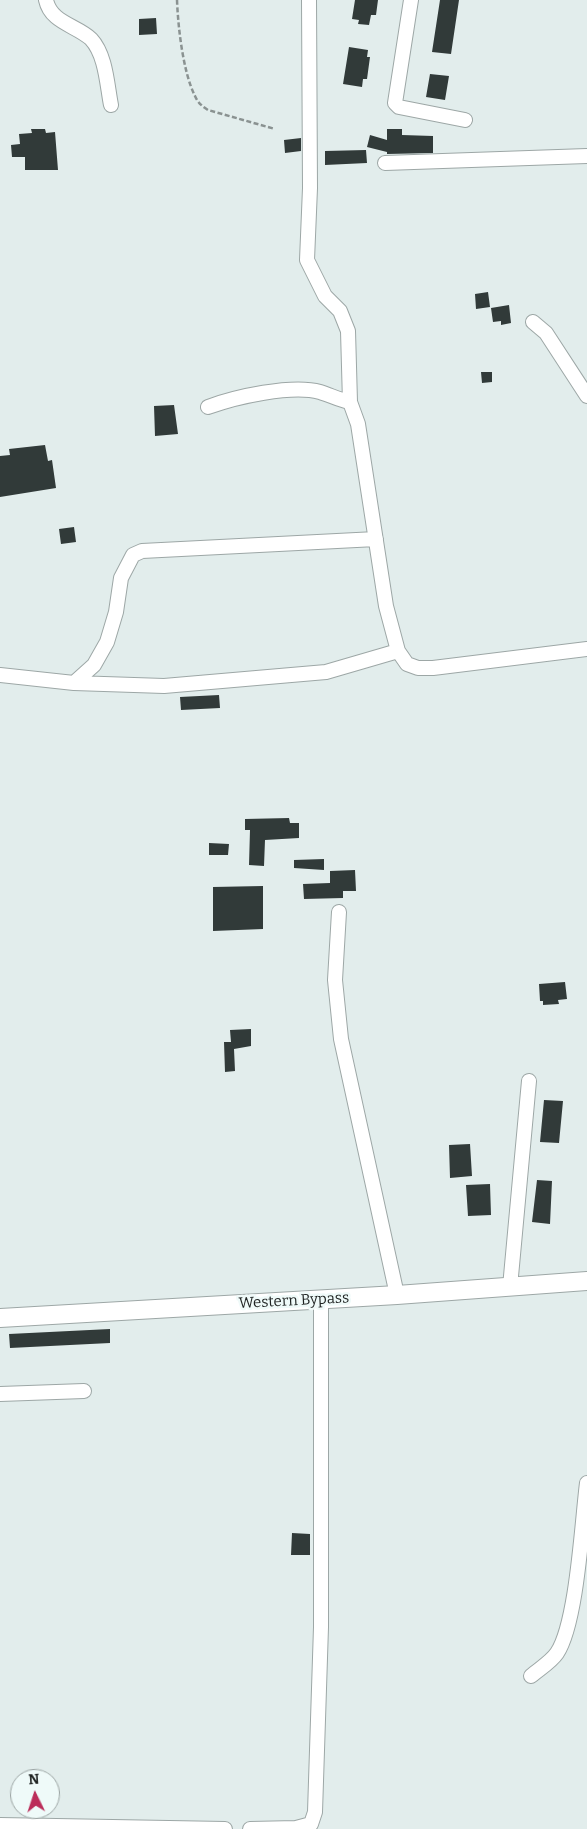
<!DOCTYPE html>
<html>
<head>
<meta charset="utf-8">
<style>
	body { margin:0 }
	#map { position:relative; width:587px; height:1829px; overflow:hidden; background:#e2edec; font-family:Bitter,serif }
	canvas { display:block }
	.north { position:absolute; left:10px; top:1769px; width:50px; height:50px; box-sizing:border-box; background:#effaf9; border:1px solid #9ba4a3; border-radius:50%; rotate:356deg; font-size:14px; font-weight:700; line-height:20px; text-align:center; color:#1e2221 }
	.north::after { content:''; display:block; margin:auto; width:18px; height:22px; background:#bb2d5a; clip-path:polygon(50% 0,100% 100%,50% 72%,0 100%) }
</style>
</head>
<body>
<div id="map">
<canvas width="587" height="1829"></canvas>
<div class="north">N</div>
</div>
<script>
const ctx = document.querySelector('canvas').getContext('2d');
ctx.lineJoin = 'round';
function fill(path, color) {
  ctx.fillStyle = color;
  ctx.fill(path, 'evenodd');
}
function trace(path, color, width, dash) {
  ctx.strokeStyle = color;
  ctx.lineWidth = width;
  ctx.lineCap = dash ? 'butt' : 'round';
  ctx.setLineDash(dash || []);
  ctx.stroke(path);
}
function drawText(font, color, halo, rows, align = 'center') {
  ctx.font = font + ' Bitter,serif';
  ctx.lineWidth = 5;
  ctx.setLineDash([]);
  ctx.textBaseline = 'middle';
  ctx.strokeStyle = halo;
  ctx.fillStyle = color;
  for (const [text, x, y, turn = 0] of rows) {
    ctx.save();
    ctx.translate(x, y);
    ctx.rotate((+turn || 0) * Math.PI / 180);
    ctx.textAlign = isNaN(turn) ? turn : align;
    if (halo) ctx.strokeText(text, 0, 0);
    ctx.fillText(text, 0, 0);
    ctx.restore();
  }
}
fill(new Path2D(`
	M355 0H378L376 15H371L369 25 358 24 359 20 352 19Z
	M440 0H459L451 54 432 52Z
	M156 18 157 34 139 35V19Z
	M349 47 368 50 367 57H370L367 79H363L362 87 343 84Z
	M430 74 449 76 445 100 426 97Z
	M31 129H45L46 133 55 132 58 170H25V157H12L11 145 20 144 19 134 32 133Z
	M387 129H402V135L433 136V153L387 154V152L367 147 370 135 387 140Z
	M301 138V151L285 153 284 140Z
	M366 150 367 163 325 165V151Z
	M488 292 490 307 476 309 475 294Z
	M509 305 511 323 501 325V321L493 322 491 308Z
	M481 372H492V382L482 383Z
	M174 405 178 434 155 436 154 406Z
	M45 445 48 461 52 460 56 488 0 497V456L10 455 9 449Z
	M74 527 76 542 61 544 59 529Z
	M219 695 220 708 181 710 180 697Z
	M289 818 290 823H299V838L265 840 264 866 249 865 250 830H245V819Z
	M209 843 229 844 228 855H209Z
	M324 859V870L294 868V860Z
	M355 870 356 891H343V898L304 899 303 884 330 883V871Z
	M263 886V929L213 931V887Z
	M565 982 567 999 558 1000 559 1004 543 1005V1001H540L539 984Z
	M251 1029V1046L234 1049 235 1071 225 1072 224 1042H231L230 1030Z
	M544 1100 563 1101 559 1143 540 1142Z
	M470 1144 472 1176 450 1178 449 1145Z
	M537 1180 552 1181 550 1224 532 1222Z
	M490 1184 491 1215 468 1216 466 1185Z
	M110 1329V1343L10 1348 9 1334Z
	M292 1533 310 1534V1555H291Z`), '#313a39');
const minor = new Path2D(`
	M46 0C51 23 76 25 91 39 106 55 107 85 111 105
	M309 0 310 188 307 260 325 296 340 311 348 331 350 402
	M411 0 395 103 399 107 465 120
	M385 163 587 156
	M533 322 546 333 587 396
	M208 407C235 397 292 384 320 392 330 395 339 400 350 402L358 424 386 606 398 651 407 664 418 668H433L587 649
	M0 675 74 683 164 686 326 672 398 651
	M74 683 94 665 107 642 116 612 121 578 133 555 142 551 376 539
	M339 912 335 980 341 1039 397 1295
	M510 1287 529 1081
	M0 1394 84 1391
	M531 1676C539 1669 551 1662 557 1653 577 1623 582 1522 587 1483
	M0 1825 225 1829
	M250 1829 296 1828 311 1824 315 1812 321 1627V1299`);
const major = new Path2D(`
	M0 1318 397 1295 587 1281`);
trace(minor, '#9da7a6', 16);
trace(major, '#9da7a6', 20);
trace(new Path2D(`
	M177 0C178 27 183 72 195 96 198 103 202 106 208 110L275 129`), '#8a9291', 2.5, [5, 2.5]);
trace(minor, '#fff', 14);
trace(major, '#fff', 18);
drawText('15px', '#1e2221', '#effaf9', [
	["Western Bypass",294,1301,-3]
]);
</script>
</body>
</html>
